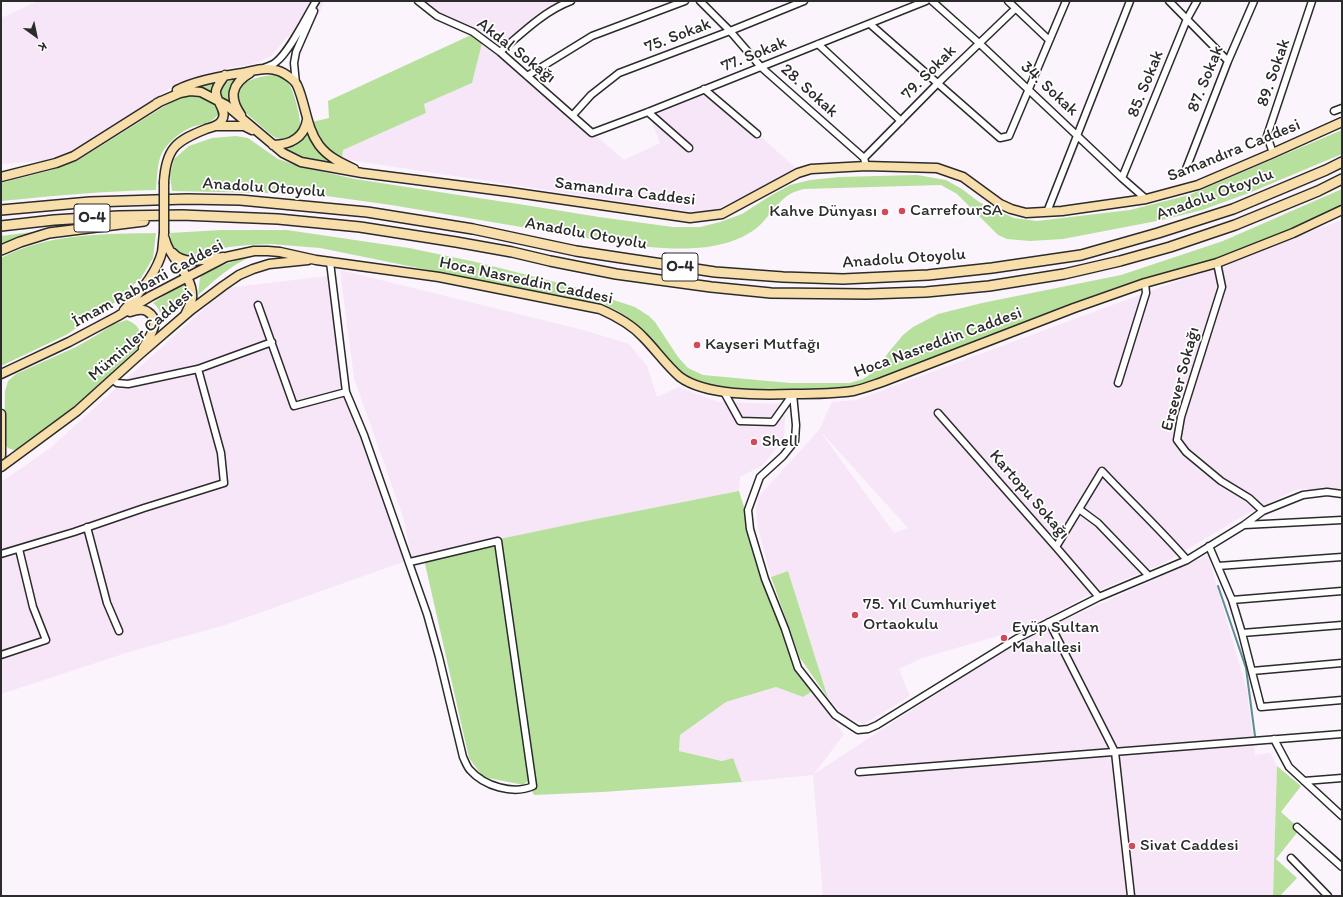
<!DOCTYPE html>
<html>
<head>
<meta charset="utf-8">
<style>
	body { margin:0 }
	#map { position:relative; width:1343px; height:897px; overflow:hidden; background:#fbf4fc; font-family:Itim,sans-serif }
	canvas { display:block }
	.frame { position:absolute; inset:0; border:2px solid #2b2b2b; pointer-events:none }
	.north { position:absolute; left:16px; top:16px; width:40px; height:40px; -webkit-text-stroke:3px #fff; paint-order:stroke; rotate:147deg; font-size:11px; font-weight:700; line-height:16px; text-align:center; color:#2b2b2b }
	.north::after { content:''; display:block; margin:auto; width:14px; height:18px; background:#2b2b2b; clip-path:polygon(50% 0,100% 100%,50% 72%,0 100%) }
</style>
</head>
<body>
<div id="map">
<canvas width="1343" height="897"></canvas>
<div class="frame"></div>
<div class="north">K</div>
</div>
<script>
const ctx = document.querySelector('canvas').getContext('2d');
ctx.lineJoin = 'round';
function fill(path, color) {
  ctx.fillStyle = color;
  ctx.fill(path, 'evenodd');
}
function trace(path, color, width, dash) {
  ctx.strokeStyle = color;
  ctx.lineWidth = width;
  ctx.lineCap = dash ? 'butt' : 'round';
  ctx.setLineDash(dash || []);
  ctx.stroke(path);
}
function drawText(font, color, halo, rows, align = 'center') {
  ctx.font = font + ' Itim,sans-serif';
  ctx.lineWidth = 3.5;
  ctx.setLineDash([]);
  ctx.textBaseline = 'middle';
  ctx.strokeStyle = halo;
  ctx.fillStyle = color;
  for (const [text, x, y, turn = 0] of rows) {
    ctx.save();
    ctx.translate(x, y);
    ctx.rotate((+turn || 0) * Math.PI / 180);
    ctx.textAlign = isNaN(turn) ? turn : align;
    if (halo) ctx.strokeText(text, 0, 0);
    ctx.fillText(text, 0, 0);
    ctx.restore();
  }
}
fill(new Path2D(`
	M38 1H325L303 44 288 36 271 56 253 64 229 68 178 83 97 137 57 160 1 164V18Z
	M414 1H578L565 5 545 18 503 54 624 160 660 143 650 117 711 92 798 170 712 211 692 212 342 159 343 150 426 113 424 104 472 83 471 35 437 18Z
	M1342 220V489H1297L1243 516 1164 563 1088 595 1046 618 1015 631 922 658 899 669 910 696 864 724 845 717 828 698 788 571 771 577 758 528 756 509 759 496 819 430 832 402 856 400ZM822 434H823L908 528 894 533Z
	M340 270 587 331 629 344 647 366 657 397 679 387 718 402 783 404 785 418 784 439 763 465 740 477 739 491 581 522 412 558 403 517 354 378Z
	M336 275 344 381 406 561 225 625 129 652 1 694V482L49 449 227 288Z
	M1208 555 1247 691 1255 755 1270 753 1277 766 1273 896H823L813 775 742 782 733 758 723 761 679 751 680 735 726 702 776 687 803 697 811 692 844 734 814 774 1001 652 1063 621Z`), '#f6e6f8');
fill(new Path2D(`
	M471 35 482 43 472 83 424 104 426 113 343 150 342 159C323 148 320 142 312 122L329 118 328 101Z
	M274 75C279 77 285 79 288 83 293 87 301 118 300 125 300 135 285 141 276 138 274 137 272 135 270 134L239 107 236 93 237 88C248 79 261 76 274 75Z
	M237 78 232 104 221 96 222 85 227 82Z
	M216 83 213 94 191 88Z
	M193 95C203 98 217 101 219 113 214 122 204 124 195 126 182 130 169 141 162 153 157 162 157 180 156 190 104 191 53 196 1 201V183L48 171 77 161 176 99Z
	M308 130 345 166 302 159 284 150C295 147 305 142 308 130Z
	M1342 130V154L1249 193 1202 210 1162 220 1063 239 1030 241 1007 239 998 235 957 194 941 185 804 189C800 190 796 191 792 193 778 200 770 216 759 226 723 257 660 249 616 243L391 205 312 194 172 191 170 175 174 159 189 146 212 138 236 136 248 138 278 159 301 167 355 179 452 194 525 205 599 217 673 227H700L720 222 742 214 770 196 790 185 810 180 839 177 917 175 946 180 962 189 979 202 1014 218 1037 221 1130 210 1189 195Z
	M1342 189V207L1318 218 1215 261 1138 280 1072 303 884 378 854 387 827 390H757L707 385 688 376 677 369 651 337 618 311 602 303 556 296 320 248 270 244 249 245 229 247 189 256H181L176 251 171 245 170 233 221 230H287L409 248 476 262 571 286 635 307 649 316 655 322 678 357 688 368 703 375 790 383H850L863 379 878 369 888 353 903 335 913 327 938 314 982 303 1121 275 1223 241Z
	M40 231 1 246V236Z
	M156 233 153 258 141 278 117 301 66 335 1 366V258C48 233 105 234 156 233Z
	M252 256C230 266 216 279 198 295 199 291 199 279 201 276 204 270 244 258 252 256Z
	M185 282C197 299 179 309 167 319L164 320C158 313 162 310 153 303Z
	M127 320C140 325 143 334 139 347L75 407 52 425 21 448 14 450 8 448 4 443 5 391 8 381 16 374 76 347 97 335 114 324Z
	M739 491 792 660 811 692 803 697 776 687 726 702 680 735 679 751 722 761 733 758 742 782 603 792 534 795 527 781 524 785 483 777 469 758 423 555 581 522Z
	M788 571 828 698 800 658 771 577Z
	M1277 766 1301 786 1281 812 1300 829 1276 859 1297 878 1280 896H1273Z`), '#b8e09d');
trace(new Path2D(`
	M1218 586 1246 668 1255 736`), '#5d8d95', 2);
const minor = new Path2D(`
	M418 1 437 16 473 32 500 52 592 133 648 112 926 1
	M700 1 730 31 761 67 864 158 866 166
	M932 1 979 43 1122 178 1146 199
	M1008 1 1049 40
	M1169 1 1228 61
	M870 24 1000 138 1009 136 1066 1
	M818 44 901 121
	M500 52C521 34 544 11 571 1
	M264 68C268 66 273 65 276 62 290 51 306 17 316 1
	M527 76 592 36 685 1
	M296 84 294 63 296 52 314 11
	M704 89 757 134
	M1334 111 1342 108
	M648 112 689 148
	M573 115 591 95 619 73 730 31 804 1
	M1273 153 1267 136 1312 1
	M864 158 938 83 1015 9
	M1186 169 1228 61 1254 1
	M1122 178 1187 19 1197 1
	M1047 212 1130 1
	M330 262 346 392 364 435 427 614 439 657 463 757C465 761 467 767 470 770 484 786 513 795 533 786L498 541 410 562
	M1217 263 1222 287 1181 417 1177 440 1186 452 1221 481 1249 498 1263 511
	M258 305 294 406 346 392
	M112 379 117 383 128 384 198 369 272 342
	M1118 383 1146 293 1145 283
	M724 392 740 421 773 422 793 394
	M793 394 796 425 795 441 783 456 760 477 748 510 750 529 765 579 785 629 798 668 835 715 858 730 868 729 877 725 1016 639 1099 597 1187 560 1244 525 1263 511 1303 495 1327 492 1342 494
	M938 413 1056 547 1099 597
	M1079 509 1098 523 1149 576
	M1244 525 1342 520
	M87 527 107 603 119 631
	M1209 546 1232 600 1242 633 1261 707 1342 700
	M1056 547 1102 471C1130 501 1160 529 1187 560
	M1 554 74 532 144 508 224 483 221 453 198 369
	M1218 566 1342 557
	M1232 600 1342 591
	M1049 622 1115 752 1131 896
	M1242 633 1342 625
	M1 655 46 640 33 607 19 549
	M1252 671 1342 663
	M1274 739 1289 767 1342 816
	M859 772 1342 734
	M1304 781 1342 778
	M1297 827 1342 867
	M1291 858 1328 896`);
const major = new Path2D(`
	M177 90C197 80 221 76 242 73 252 71 265 67 275 70 282 71 294 79 297 85 306 105 306 127 319 145 328 157 341 163 354 169
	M157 103 180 93 190 91 201 92 226 105 283 153 301 162 362 173 510 192 690 218 722 214 798 173 811 169 866 166 937 168 963 177 1000 204 1011 209 1026 213 1062 211 1146 199 1198 185 1273 153 1342 122
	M241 115C229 98 231 84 250 73
	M215 126H244L252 130
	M273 145C290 145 304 138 307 120
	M1 177 56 163 74 156 161 101
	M164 182C166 148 176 141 206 129 212 127 219 126 222 120 228 111 215 101 216 91 217 85 222 80 225 75
	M165 239C169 259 194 275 192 298 191 304 187 310 185 315
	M173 253C184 266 208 259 223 257
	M124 310C138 295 157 272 162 252 163 246 163 240 164 233
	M130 312C136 310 143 308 148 312 162 321 149 338 143 348
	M1 374 69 342 118 316 151 296 226 257 254 251H268L280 252 316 260 439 277 600 309C616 316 631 324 643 337 656 350 666 365 680 377 706 396 761 395 793 394 813 394 833 394 853 391 863 389 873 385 882 382L1074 308 1145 283 1217 263 1293 233 1342 210
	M1 414V455
	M1 467 77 411 139 355 191 310 223 286 239 275 253 269 269 264 308 260`);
const highway = new Path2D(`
	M1 210 90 202 187 199 240 200 367 212 473 229 576 251 715 272 783 277 843 279 928 275 992 268 1081 255 1158 233 1233 209 1326 170 1342 162
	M1 226 54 220 118 216 182 215 278 219 360 227 456 242 512 252 550 261 616 274 711 287 771 293 867 294 926 292 989 286 1064 274 1120 261 1170 247 1235 225 1318 191 1342 179
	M1 250 20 242 49 233 144 221`);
trace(minor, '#2b2b2b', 9);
trace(major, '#2b2b2b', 11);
trace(highway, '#2b2b2b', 12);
trace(minor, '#fff', 6);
trace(major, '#f8deab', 8);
trace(highway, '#f8deab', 9);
const majorBridge = new Path2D(`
	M164 233V182`);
trace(majorBridge, '#2b2b2b', 11, []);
trace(majorBridge, '#f8deab', 8);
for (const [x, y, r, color] of [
	[902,211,4,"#d1495b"],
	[885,212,4,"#d1495b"],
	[697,345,4,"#d1495b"],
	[754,442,4,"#d1495b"],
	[855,615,4,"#d1495b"],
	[1004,638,4,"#d1495b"],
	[1132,846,4,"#d1495b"]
]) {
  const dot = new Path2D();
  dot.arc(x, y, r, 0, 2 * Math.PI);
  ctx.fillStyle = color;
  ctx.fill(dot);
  trace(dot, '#fff', 1.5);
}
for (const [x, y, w] of [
	[92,218,36],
	[680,267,36]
]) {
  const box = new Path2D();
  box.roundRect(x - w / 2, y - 14, w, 28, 3);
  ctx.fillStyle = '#fff';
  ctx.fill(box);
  trace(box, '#2b2b2b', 1);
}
drawText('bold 16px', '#2b2b2b', null, [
	["O-4",92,218],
	["O-4",680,267]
]);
drawText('17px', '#2b2b2b', '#fff', [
	["75. Sokak",678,36,-21],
	["Akdal Sokağı",516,51,38],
	["77. Sokak",754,55,-22],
	["79. Sokak",929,73,-45],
	["89. Sokak",1274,73,-71],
	["87. Sokak",1206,79,-68],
	["85. Sokak",1146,84,-68],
	["34. Sokak",1049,89,43],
	["28. Sokak",809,91,42],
	["Samandıra Caddesi",1234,151,-22],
	["Anadolu Otoyolu",264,188,4],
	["Samandıra Caddesi",625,192,7],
	["Anadolu Otoyolu",1215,195,-20],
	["Anadolu Otoyolu",586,234,10],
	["Anadolu Otoyolu",904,259,-4],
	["Hoca Nasreddin Caddesi",526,281,12],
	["İmam Rabbani Caddesi",148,284,-28],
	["Müminler Caddesi",141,335,-41],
	["Hoca Nasreddin Caddesi",938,343,-20],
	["Ersever Sokağı",1181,379,-75],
	["Kartopu Sokağı",1029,495,49]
]);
drawText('17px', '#2b2b2b', '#fff', [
	["CarrefourSA",910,211],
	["Kahve Dünyası",877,212,"right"],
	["Kayseri Mutfağı",705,345],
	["Shell",762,442],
	["75. Yıl Cumhuriyet",863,605],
	["Ortaokulu",863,625],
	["Eyüp Sultan",1012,628],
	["Mahallesi",1012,648],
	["Sivat Caddesi",1140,846]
], 'left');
</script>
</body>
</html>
